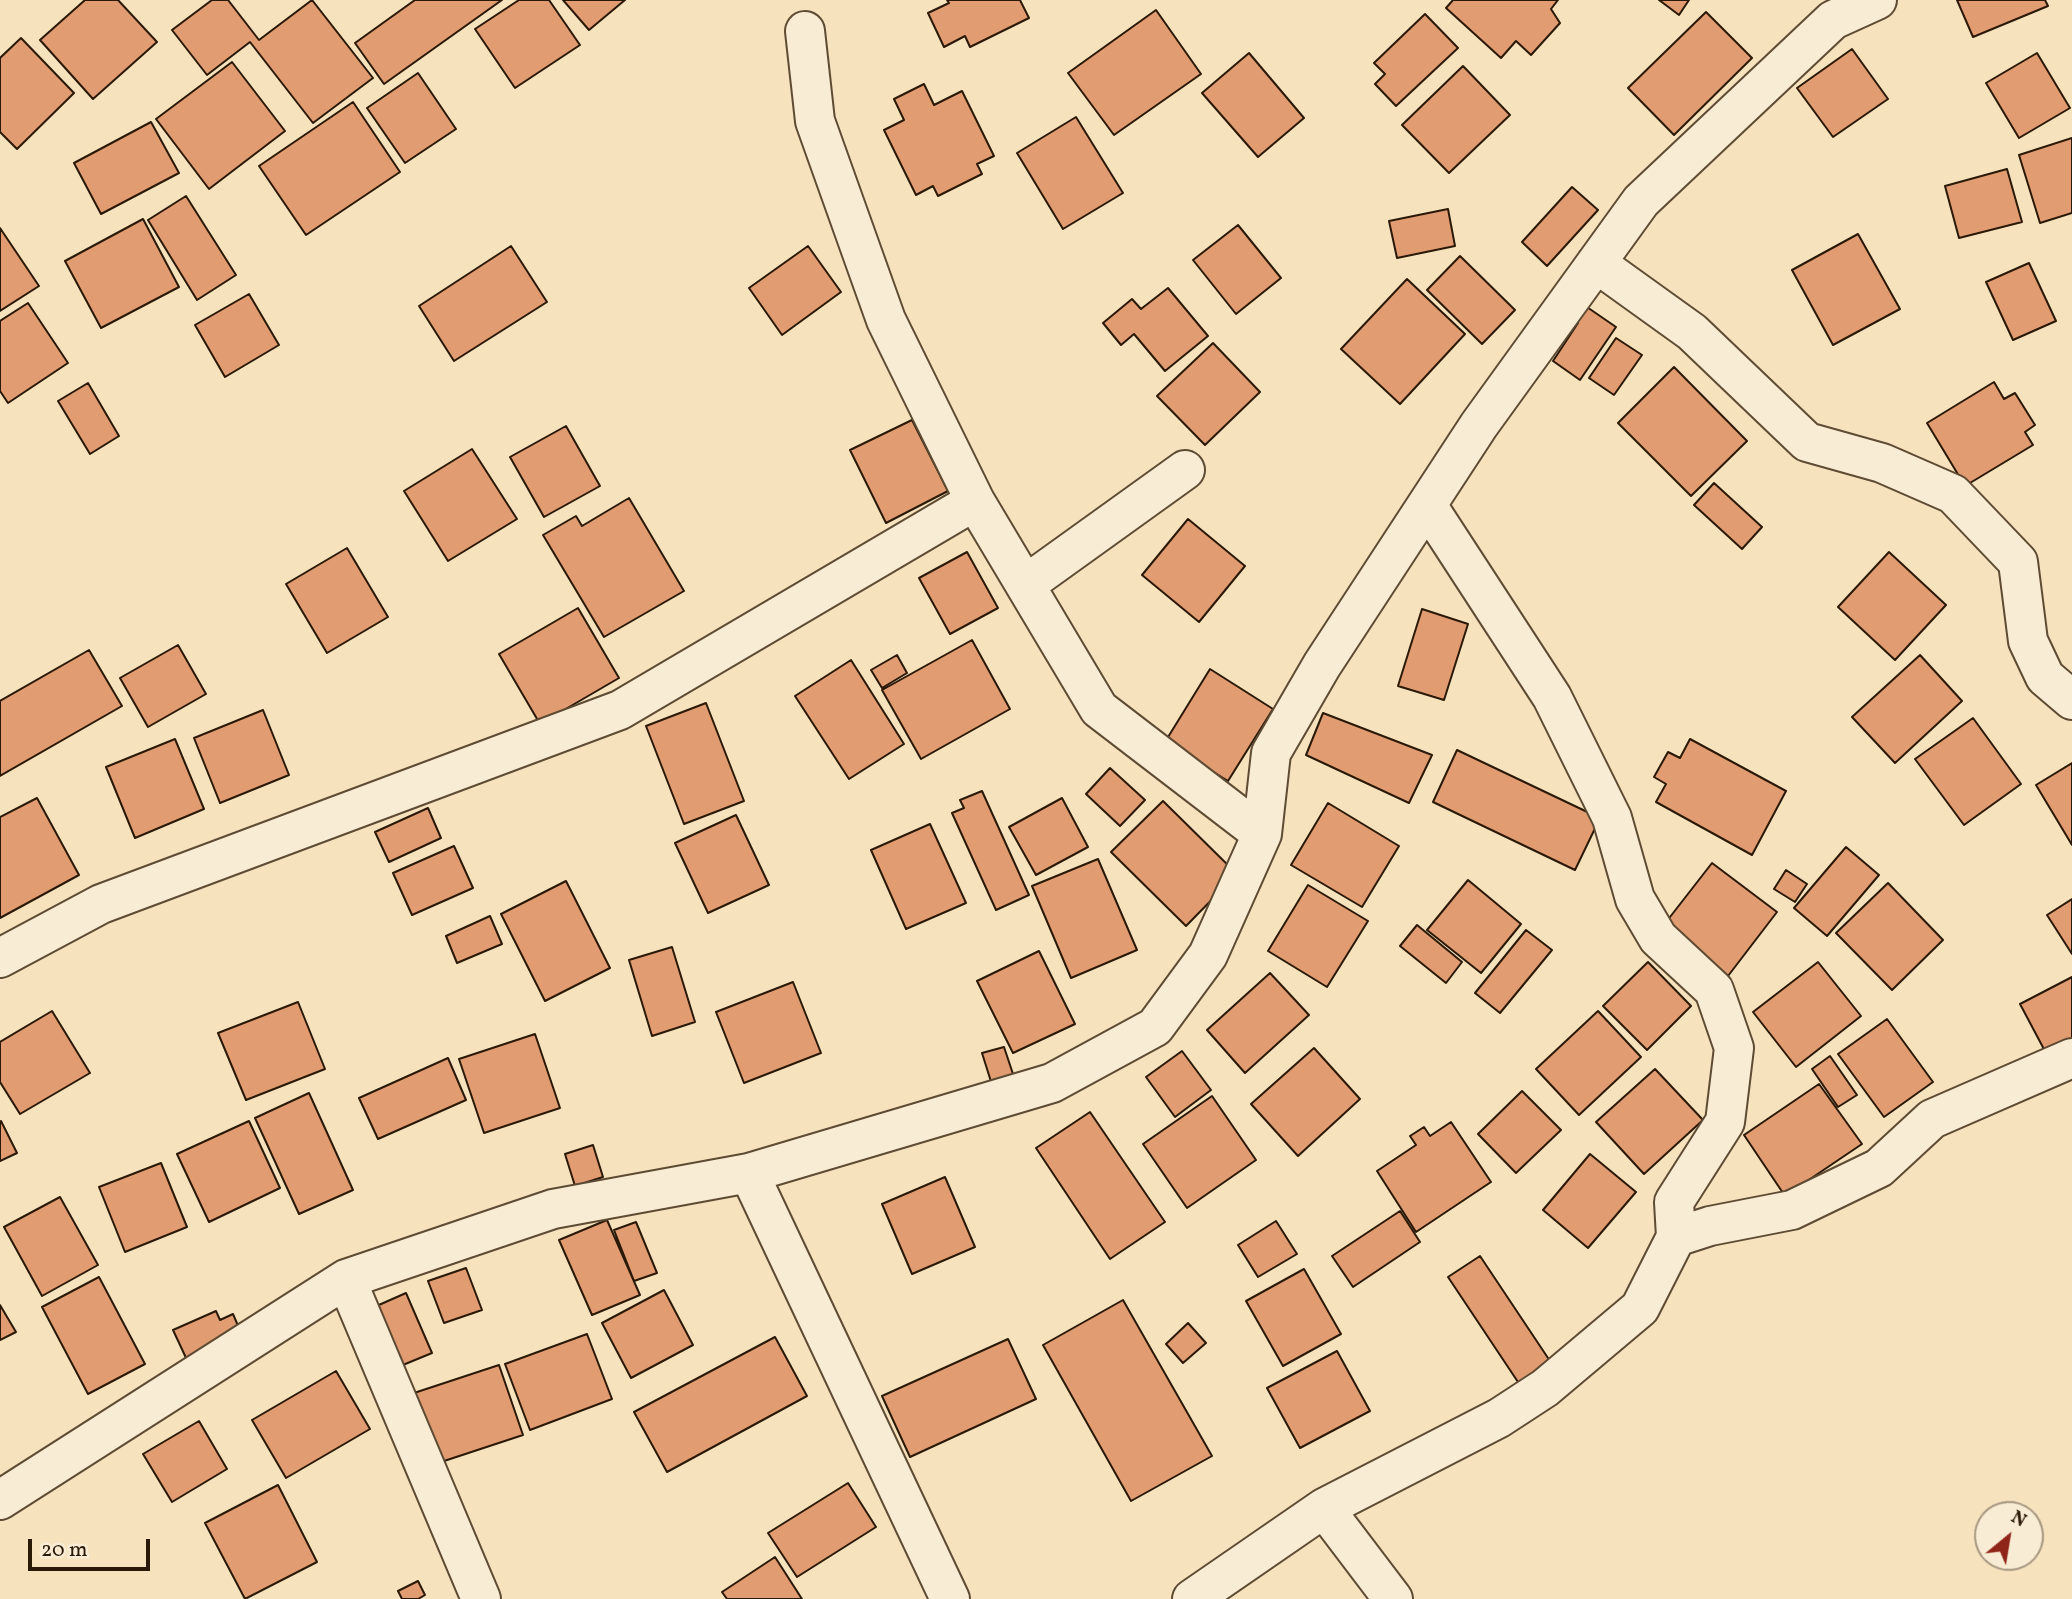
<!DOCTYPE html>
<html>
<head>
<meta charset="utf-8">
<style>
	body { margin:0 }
	#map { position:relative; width:2072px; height:1599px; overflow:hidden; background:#f6e2bd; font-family:Vollkorn,serif }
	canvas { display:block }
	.north { position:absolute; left:1974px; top:1501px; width:70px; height:70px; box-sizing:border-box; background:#f9ecd4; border:2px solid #a79882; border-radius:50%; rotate:30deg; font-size:19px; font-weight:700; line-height:28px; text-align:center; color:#2b1907 }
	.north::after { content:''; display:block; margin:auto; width:24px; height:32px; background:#8f2418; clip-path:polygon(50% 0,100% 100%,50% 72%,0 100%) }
	.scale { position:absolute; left:28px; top:1539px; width:122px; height:32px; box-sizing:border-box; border:4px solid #2b1907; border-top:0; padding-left:9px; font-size:21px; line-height:24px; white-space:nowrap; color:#2b1907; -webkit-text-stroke:5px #f9ecd4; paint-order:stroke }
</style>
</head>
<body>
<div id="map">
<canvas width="2072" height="1599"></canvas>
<div class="north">N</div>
<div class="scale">20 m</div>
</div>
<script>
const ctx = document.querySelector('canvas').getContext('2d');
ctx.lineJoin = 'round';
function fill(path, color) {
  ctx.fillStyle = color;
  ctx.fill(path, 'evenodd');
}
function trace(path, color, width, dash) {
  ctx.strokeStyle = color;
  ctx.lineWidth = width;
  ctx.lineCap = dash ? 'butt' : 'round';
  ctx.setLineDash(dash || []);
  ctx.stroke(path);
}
const building = new Path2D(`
	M85 0H118L157 42 93 99 40 40Z
	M212 0H228L259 40 312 0 373 78 313 123 250 42 207 75 172 30Z
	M415 0H502L384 84 355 43Z
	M519 0H549L580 45 515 88 475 29Z
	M563 0H625L589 30Z
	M947 0H1020L1029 18 970 47 965 36 944 47 928 13 949 3Z
	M1453 0H1558L1551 9 1560 23 1531 55 1516 41 1501 58 1446 8Z
	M1659 0H1689L1679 15Z
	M1957 0H2045L2048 6 1973 37Z
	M1156 10 1201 74 1114 135 1068 73Z
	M1706 12 1752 58 1674 135 1628 88Z
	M1425 14 1458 48 1396 106 1375 84 1385 74 1374 63Z
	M21 38 74 93 17 149 0 132V58Z
	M1852 49 1888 99 1833 137 1797 88Z
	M1249 53 1304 118 1258 157 1202 93Z
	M2037 53 2070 108 2019 138 1986 83Z
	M232 62 285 131 209 189 156 119Z
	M1463 66 1510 115 1449 173 1402 125Z
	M418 73 456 129 405 163 367 108Z
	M924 84 934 105 962 91 994 156 977 164 982 174 938 196 933 186 916 195 884 130 904 120 894 99Z
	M353 102 400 172 306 235 259 166Z
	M1076 117 1123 193 1063 229 1017 153Z
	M151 122 179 173 101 214 74 163Z
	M2072 138V213L2040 223 2019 155Z
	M2007 169 2022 222 1959 238 1945 186Z
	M1572 187 1598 210 1547 266 1522 242Z
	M186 196 236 275 197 300 148 220Z
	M1448 209 1455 246 1397 258 1389 221Z
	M143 219 179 287 101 328 65 261Z
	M1238 225 1281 278 1236 314 1193 260Z
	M0 228 39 286 0 311Z
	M1858 234 1900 309 1833 345 1792 270Z
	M511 246 547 302 454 361 419 306Z
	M808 246 841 292 782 335 749 288Z
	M1460 256 1515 310 1482 344 1427 290Z
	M2029 263 2056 321 2013 340 1986 282Z
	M1407 279 1465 334 1400 404 1341 349Z
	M1168 288 1208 336 1165 371 1134 334 1121 345 1103 323 1132 299 1141 309Z
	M249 294 279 345 225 377 195 325Z
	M28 303 68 363 8 403 0 391V321Z
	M1584 305 1616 327 1580 380 1553 361 1578 323 1573 319Z
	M1616 338 1642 355 1614 395 1589 378Z
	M1213 343 1260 392 1205 445 1157 396Z
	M1674 367 1747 441 1691 496 1618 423Z
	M1994 382 2004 399 2015 393 2035 425 2025 432 2033 445 1965 486 1927 423Z
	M88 383 119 436 90 454 58 401Z
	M912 420 948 491 886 523 850 450Z
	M566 426 600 486 544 517 510 457Z
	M472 449 517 519 448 561 404 491Z
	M1714 483 1762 527 1742 549 1694 505Z
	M629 498 684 591 604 637 543 535 576 516 582 526Z
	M1188 519 1245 566 1199 622 1142 575Z
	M347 548 388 617 327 653 286 584Z
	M967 552 998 608 950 634 919 578Z
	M1889 552 1946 605 1895 660 1838 607Z
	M578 608 619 678 540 724 499 654Z
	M1422 609 1468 624 1444 700 1398 686Z
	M972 640 1010 709 921 759 882 690Z
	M178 645 206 694 148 727 120 678Z
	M89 650 122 706 0 776V701Z
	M897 655 907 673 882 688 871 670Z
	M1920 655 1962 701 1895 763 1852 717Z
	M851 660 904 744 849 779 795 696Z
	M1210 669 1273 709 1228 781 1165 742Z
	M706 703 744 801 684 824 646 726Z
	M263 710 289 775 220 803 194 738Z
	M1323 713 1432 755 1409 803 1306 755Z
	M1973 718 2021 784 1964 825 1915 759Z
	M175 739 204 809 135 838 106 767Z
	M1690 739 1786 791 1752 855 1656 802 1666 784 1654 777 1668 752 1680 758Z
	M1457 750 1600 818 1575 870 1433 802Z
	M2072 763V845L2036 785Z
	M1110 768 1145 800 1120 826 1086 794Z
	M982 791 1029 895 996 910 952 813 964 808 960 800Z
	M37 798 79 875 0 918V817Z
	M1062 798 1088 847 1036 875 1009 827Z
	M1163 801 1237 874 1186 926 1111 852Z
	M1328 803 1399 846 1362 907 1291 865Z
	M428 808 441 838 389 862 375 832Z
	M736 815 769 885 708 913 675 843Z
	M930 824 966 903 906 929 871 850Z
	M454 846 473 888 412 915 393 873Z
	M1846 847 1879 875 1827 936 1794 908Z
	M1098 859 1137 950 1071 978 1032 886Z
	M1712 863 1777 912 1728 976 1663 926Z
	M1786 870 1807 884 1795 902 1774 889Z
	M1468 880 1521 924 1481 973 1427 930Z
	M566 881 610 968 545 1001 501 914Z
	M1888 883 1943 940 1892 990 1836 933Z
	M1308 885 1368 921 1327 987 1268 951Z
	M2072 899V954L2047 915Z
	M490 916 502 944 457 963 446 936Z
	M1417 925 1462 962 1446 983 1400 946Z
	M1526 930 1552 950 1500 1013 1475 993Z
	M672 947 695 1022 652 1036 629 960Z
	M1039 951 1075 1024 1013 1053 977 981Z
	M1648 962 1691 1006 1647 1050 1603 1006Z
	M1818 962 1861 1016 1796 1067 1753 1012Z
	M1270 973 1309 1015 1245 1073 1207 1030Z
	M2072 977V1040L2046 1053 2020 1004Z
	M793 982 821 1053 744 1083 716 1012Z
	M298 1002 325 1069 246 1100 218 1033Z
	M52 1011 90 1073 20 1114 0 1082V1042Z
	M1598 1011 1641 1057 1579 1115 1536 1069Z
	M1887 1019 1933 1082 1884 1117 1838 1054Z
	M535 1034 560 1108 484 1133 459 1059Z
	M1004 1047 1015 1080 993 1088 982 1053Z
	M1314 1048 1360 1099 1298 1156 1251 1104Z
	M1182 1051 1211 1090 1175 1117 1146 1077Z
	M1830 1056 1857 1095 1838 1107 1812 1069Z
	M448 1058 466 1100 378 1139 359 1098Z
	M1655 1069 1703 1120 1644 1174 1596 1122Z
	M1819 1084 1862 1144 1785 1196 1744 1135Z
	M1522 1091 1561 1130 1516 1173 1478 1134Z
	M309 1093 353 1190 299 1214 255 1118Z
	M1212 1096 1256 1160 1187 1208 1143 1144Z
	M1090 1112 1165 1222 1110 1259 1036 1148Z
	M1 1121 17 1153 0 1161V1122Z
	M249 1121 280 1188 209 1222 177 1154Z
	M1451 1122 1491 1182 1416 1232 1377 1171 1416 1145 1410 1136 1424 1127 1430 1136Z
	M593 1145 603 1177 575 1186 565 1154Z
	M1590 1154 1636 1192 1588 1248 1543 1210Z
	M161 1163 187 1227 125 1252 99 1187Z
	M945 1177 975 1247 912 1274 882 1204Z
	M60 1197 98 1265 42 1296 4 1227Z
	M1400 1211 1420 1242 1353 1287 1332 1256Z
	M607 1220 640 1295 592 1315 559 1240Z
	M1276 1221 1297 1254 1258 1277 1238 1245Z
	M636 1222 657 1273 634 1281 614 1230Z
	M1480 1256 1556 1370 1524 1391 1448 1277Z
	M466 1268 482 1310 444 1323 428 1281Z
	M1304 1269 1341 1334 1283 1366 1246 1301Z
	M99 1277 145 1364 88 1394 42 1307Z
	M664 1290 693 1345 631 1378 602 1323Z
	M406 1293 432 1353 398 1367 372 1308Z
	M1123 1300 1212 1456 1131 1501 1043 1345Z
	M0 1305 16 1332 0 1340Z
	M216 1311 220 1320 233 1314 242 1335 187 1360 173 1330Z
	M1188 1323 1206 1343 1183 1363 1166 1344Z
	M587 1334 612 1399 530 1430 505 1364Z
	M775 1337 807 1396 667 1472 634 1412Z
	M1008 1339 1036 1399 910 1457 882 1396Z
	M1337 1351 1370 1411 1300 1448 1267 1388Z
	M499 1365 523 1435 438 1463 414 1393Z
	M336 1371 370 1429 286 1478 252 1420Z
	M199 1421 227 1469 172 1502 143 1454Z
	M848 1483 876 1527 797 1577 768 1533Z
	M278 1485 317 1562 245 1599 205 1523Z
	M775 1557 802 1599H727L722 1592Z
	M418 1581 425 1595 418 1599H402L398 1591Z`);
fill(building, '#e19c72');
trace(building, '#2b1907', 2);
const minor = new Path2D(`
	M805 31 815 121 886 320 975 501
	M1596 263 1692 332 1807 442 1882 463 1953 494 2018 562 2028 641 2045 677 2072 700
	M1427 505 1552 697 1612 818 1635 899 1658 938 1714 990 1734 1048 1725 1122 1674 1202 1676 1237
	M1025 585 1185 470
	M0 958 101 904 620 710 975 501 1099 709 1262 834
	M749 1173 950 1599
	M346 1279 481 1599
	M0 1500 346 1279 553 1209 749 1173 1052 1083 1155 1027 1208 955 1262 834 1271 753 1322 665 1479 425 1641 201 1833 20 1877 0
	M1324 1508 1499 1418 1545 1388 1640 1308 1676 1237 1710 1226 1792 1210 1879 1168 1932 1119 2072 1058
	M1192 1599 1324 1508 1393 1599`);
trace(minor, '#5e4b34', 42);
trace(minor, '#f9ecd4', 38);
</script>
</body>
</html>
